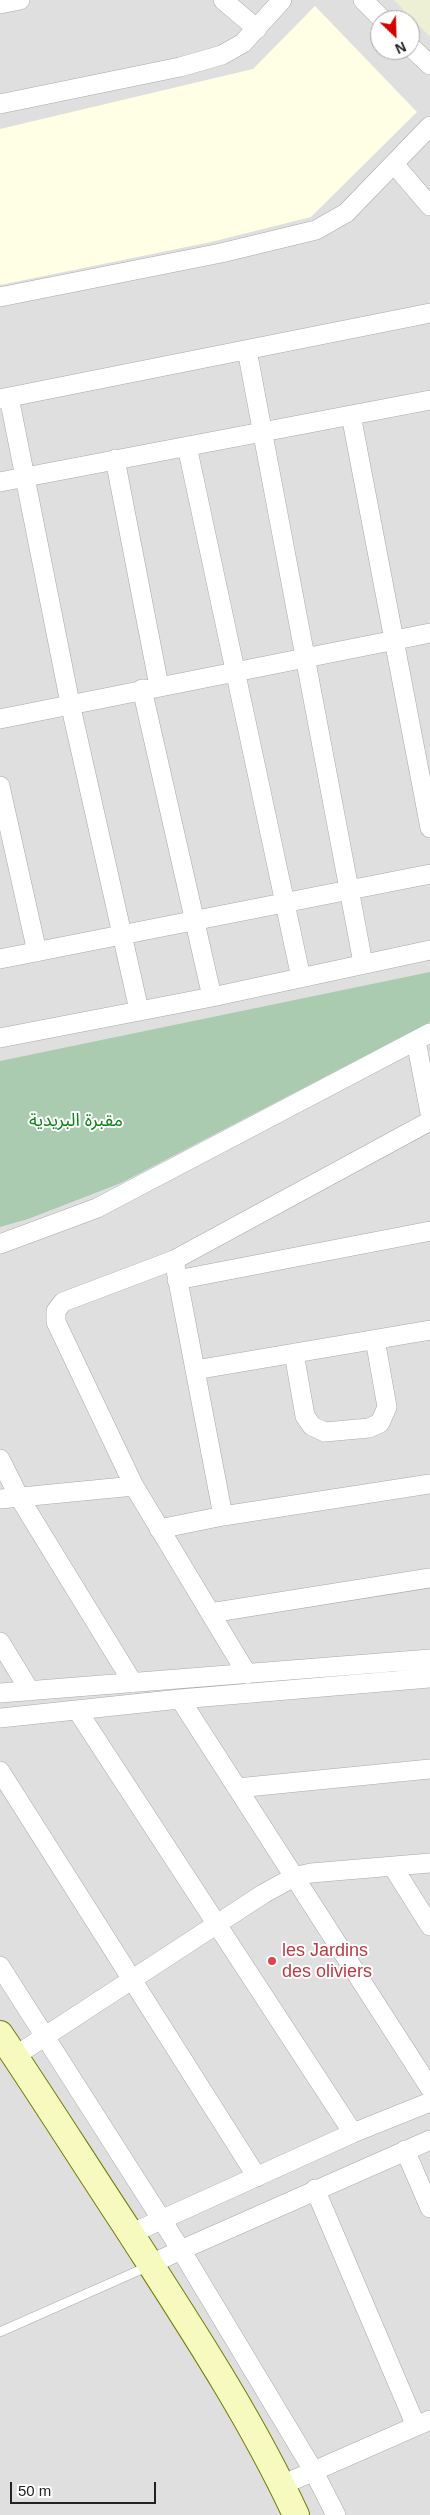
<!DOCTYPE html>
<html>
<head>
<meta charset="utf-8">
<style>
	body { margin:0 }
	#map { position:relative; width:430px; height:2515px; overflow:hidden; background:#f2efe9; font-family:Arial,sans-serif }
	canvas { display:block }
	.north { position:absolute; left:370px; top:10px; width:50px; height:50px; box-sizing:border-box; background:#fff; border:1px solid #a7a7a7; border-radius:50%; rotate:156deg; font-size:14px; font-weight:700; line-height:20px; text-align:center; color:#222 }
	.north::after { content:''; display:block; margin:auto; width:18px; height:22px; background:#d40000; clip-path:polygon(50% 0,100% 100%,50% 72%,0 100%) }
	.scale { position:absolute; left:10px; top:2482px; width:146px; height:22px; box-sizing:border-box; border:2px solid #222; border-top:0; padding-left:6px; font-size:15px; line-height:18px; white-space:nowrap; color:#222; -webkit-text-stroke:4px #fff; paint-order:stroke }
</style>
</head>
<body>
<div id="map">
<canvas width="430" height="2515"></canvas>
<div class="north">N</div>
<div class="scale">50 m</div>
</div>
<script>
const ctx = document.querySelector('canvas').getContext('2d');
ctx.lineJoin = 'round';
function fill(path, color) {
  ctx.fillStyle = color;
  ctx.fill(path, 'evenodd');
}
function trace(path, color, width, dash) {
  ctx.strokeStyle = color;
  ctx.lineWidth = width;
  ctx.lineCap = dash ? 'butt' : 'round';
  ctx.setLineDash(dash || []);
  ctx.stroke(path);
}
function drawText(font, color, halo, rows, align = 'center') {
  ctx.font = font + ' Arial,"Noto Sans Arabic",sans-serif';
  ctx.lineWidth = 4;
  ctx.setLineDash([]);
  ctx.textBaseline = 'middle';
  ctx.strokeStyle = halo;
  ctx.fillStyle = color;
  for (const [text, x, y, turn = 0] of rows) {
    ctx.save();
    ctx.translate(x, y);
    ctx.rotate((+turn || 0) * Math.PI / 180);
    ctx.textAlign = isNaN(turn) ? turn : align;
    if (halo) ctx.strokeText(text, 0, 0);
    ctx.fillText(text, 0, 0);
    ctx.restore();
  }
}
fill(new Path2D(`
	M0 0H430V2515H0ZM380 20H410V50H380Z`), '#e0dfdf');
fill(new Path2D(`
	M315 6 417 112 311 217 211 242 0 285V129L253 69Z`), '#ffffe5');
fill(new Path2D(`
	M394 0H430V37Z`), '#eef0d5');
fill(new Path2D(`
	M430 972V1022L121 1183 28 1219 0 1227V1061Z`), '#aacbaf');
const lane = new Path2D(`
	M0 2332 149 2266`);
const street = new Path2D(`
	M223 0 257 29
	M363 0 383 20
	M0 4 20 0
	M410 46 430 65
	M0 104 180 67 222 55 243 43 282 0
	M394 164 430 206
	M0 297 221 253 316 230 346 213 430 126
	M247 350 363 963
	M9 397 70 703 139 1010
	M0 399 430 313
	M351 415 430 828
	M187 446 301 978
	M115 459 159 686
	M0 482 430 400
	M142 689 212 997
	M0 719 430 633
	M0 786 37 952
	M0 959 430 874
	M0 1038 212 997 430 950
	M416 1041 430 1113
	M0 1244 97 1208 430 1033
	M174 1260 223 1516
	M177 1280 430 1231
	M294 1353 305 1416 312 1426 325 1432 369 1428 380 1423 387 1407 375 1339
	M195 1370 430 1330
	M0 1459 19 1497 133 1683
	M0 1499 134 1486
	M159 1529 223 1516 430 1484
	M210 1613 430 1578
	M0 1642 30 1691
	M247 1674 134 1486 56 1322V1311L63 1302 174 1260 430 1121
	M0 1693 430 1659
	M180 1699 430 2088
	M77 1710 353 2133
	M0 1718 180 1699 430 1678
	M0 1771 257 2177
	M237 1788 430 1769
	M393 1867 430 1926
	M0 1966 181 2250 151 2264
	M15 2056 263 1894 294 1877 311 1873 430 1863
	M405 2150 430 2208
	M315 2189 416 2426
	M130 2234 353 2133 430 2102
	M282 2485 430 2420
	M336 2515 313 2470 181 2250 430 2140`);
const secondary = new Path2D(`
	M0 2034C44 2099 86 2166 129 2231 188 2323 250 2416 296 2515`);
trace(lane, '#a9a9a9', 10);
trace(street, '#a9a9a9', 20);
trace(secondary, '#707d05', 28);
trace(lane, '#fff', 9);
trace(street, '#fff', 19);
trace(secondary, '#f7fabf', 26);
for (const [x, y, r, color] of [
	[272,1961,5,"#e0444e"]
]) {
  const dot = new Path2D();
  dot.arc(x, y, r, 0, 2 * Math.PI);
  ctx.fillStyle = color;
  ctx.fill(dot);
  trace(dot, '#fff', 2);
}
drawText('18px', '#0c8416', '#fff', [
	["مقبرة البريدية",76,1121]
]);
drawText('18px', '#be3a42', '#fff', [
	["les Jardins",282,1951],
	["des oliviers",282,1972]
], 'left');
</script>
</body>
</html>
